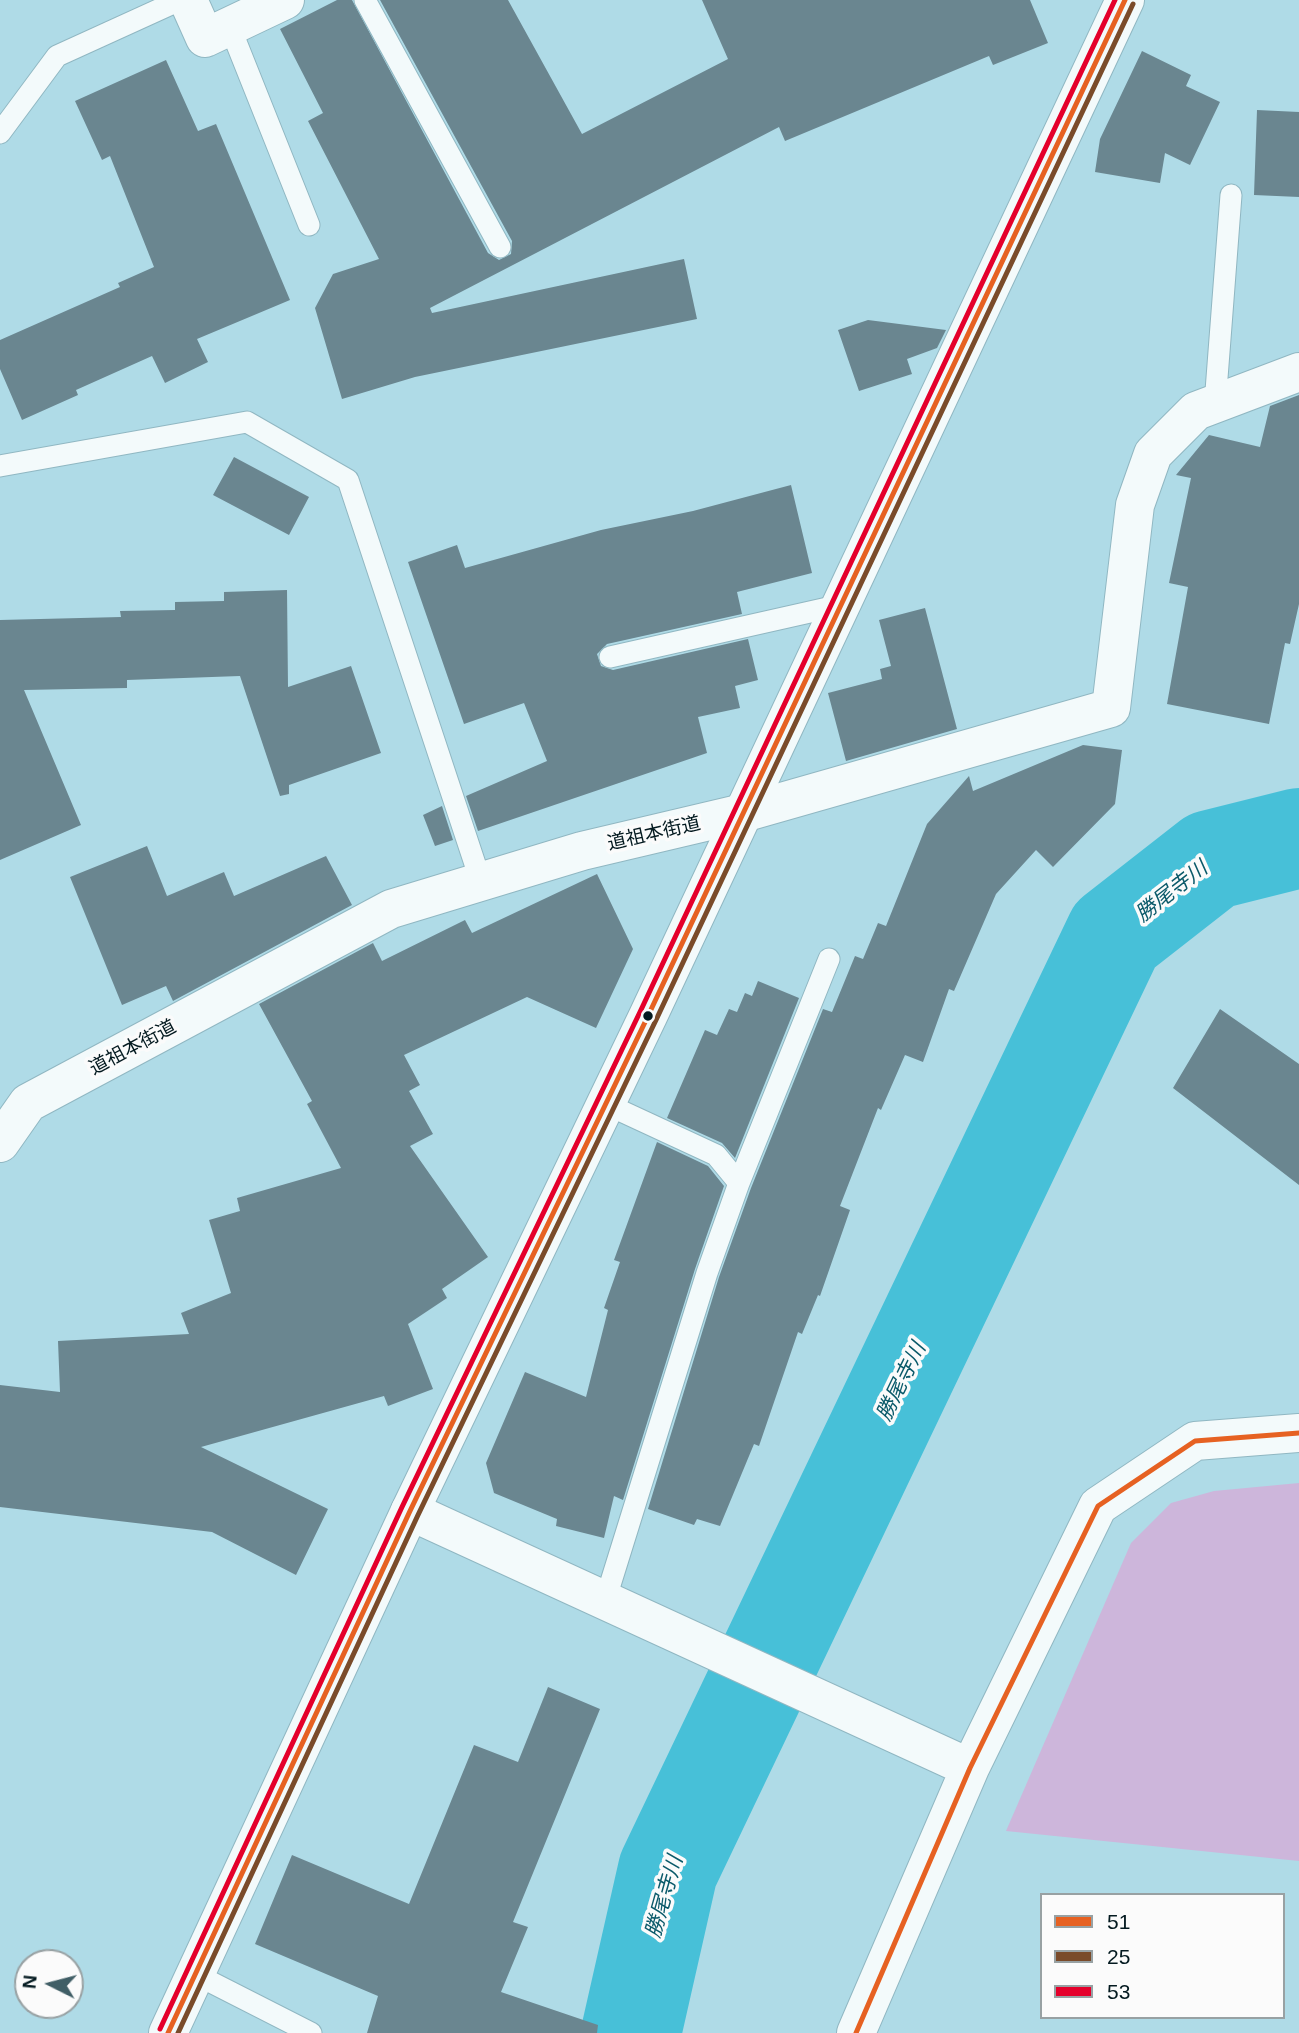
<!DOCTYPE html>
<html>
<head>
<meta charset="utf-8">
<style>
	body { margin:0 }
	#map { position:relative; width:1299px; height:2033px; overflow:hidden; background:#afdbe7; font-family:Arial,sans-serif }
	canvas { display:block }
	.legend { position:absolute; left:1040px; top:1893px; width:245px; height:126px; box-sizing:border-box; background:#fbfbfb; border:2px solid #98a1a3; margin:0; padding:9px 12px; list-style:none; font-size:21px; color:#041a20 }
	.legend li { display:flex; align-items:center; gap:14px; height:35px }
	.legend b { width:35px; border:2px solid #98a1a3 }
	.north { position:absolute; left:14px; top:1949px; width:70px; height:70px; box-sizing:border-box; background:#fbfbfb; border:2px solid #98a1a3; border-radius:50%; rotate:276deg; font-size:19px; font-weight:700; line-height:28px; text-align:center; color:#041a20 }
	.north::after { content:''; display:block; margin:auto; width:24px; height:32px; background:#405e66; clip-path:polygon(50% 0,100% 100%,50% 72%,0 100%) }
</style>
</head>
<body>
<div id="map">
<canvas width="1299" height="2033"></canvas>
<ul class="legend">
<li><b style="height:9px;background:#e66122"></b>51</li>
<li><b style="height:9px;background:#7a4b2a"></b>25</li>
<li><b style="height:9px;background:#e4002b"></b>53</li>
</ul>
<div class="north">N</div>
</div>
<script>
const ctx = document.querySelector('canvas').getContext('2d');
ctx.lineJoin = 'round';
function fill(path, color) {
  ctx.fillStyle = color;
  ctx.fill(path, 'evenodd');
}
function trace(path, color, width, dash) {
  ctx.strokeStyle = color;
  ctx.lineWidth = width;
  ctx.lineCap = dash ? 'butt' : 'round';
  ctx.setLineDash(dash || []);
  ctx.stroke(path);
}
function drawText(font, color, halo, rows, align = 'center') {
  ctx.font = font + ' Arial,"Noto Sans JP",sans-serif';
  ctx.lineWidth = 7;
  ctx.setLineDash([]);
  ctx.textBaseline = 'middle';
  ctx.strokeStyle = halo;
  ctx.fillStyle = color;
  for (const [text, x, y, turn = 0] of rows) {
    ctx.save();
    ctx.translate(x, y);
    ctx.rotate((+turn || 0) * Math.PI / 180);
    ctx.textAlign = isNaN(turn) ? turn : align;
    if (halo) ctx.strokeText(text, 0, 0);
    ctx.fillText(text, 0, 0);
    ctx.restore();
  }
}
fill(new Path2D(`
	M1299 1483V1861L1006 1831 1131 1543 1171 1503 1214 1491Z`), '#cdb6db');
trace(new Path2D(`
	M631 2033 668 1870 1115 935 1211 860 1299 838`), '#47c0d8', 100);
fill(new Path2D(`
	M337 0H352L488 253 499 260 511 254 512 241 380 0H508L582 134 728 59 702 0H1030L1048 43 993 65 989 56 785 141 779 127 430 308 432 313 684 259 697 319 415 377 342 399 315 308 333 274 379 259 308 121 323 113 280 29Z
	M1142 51 1191 75 1186 86 1220 102 1190 165 1165 153 1160 183 1095 172 1100 139Z
	M166 60 198 131 216 124 290 300 197 339 208 362 165 383 152 356 76 390 78 395 22 420 0 369V340L120 287 118 283 154 267 110 156 102 160 75 101Z
	M1257 110 1299 112V197L1254 195Z
	M868 320 946 330 937 348 907 359 912 374 859 391 838 330Z
	M1299 395V604L1290 644 1285 643 1269 724 1167 704 1188 587 1169 583 1191 478 1176 475 1209 435 1260 447 1270 406Z
	M234 457 309 497 289 535 213 495Z
	M791 485 812 573 737 592 742 614 607 644 597 654 601 666 613 670 748 639 758 680 735 686 740 708 698 717 707 753 478 831 466 796 547 761 524 703 464 724 408 562 457 545 465 568 601 530 693 511Z
	M287 590 288 687 351 666 381 753 289 785V794L280 796 240 676 127 680V688L24 690 81 825 0 860V620L121 617 120 611 175 610V602L224 601V592Z
	M925 608 957 729 846 761 828 693 882 679 880 669 891 666 879 620Z
	M1083 745 1122 750 1115 804 1053 867 1036 850 996 894 954 991 949 989 923 1062 905 1055 881 1110 878 1108 840 1206 850 1210 820 1296 818 1295 802 1334 798 1332 759 1446 754 1444 720 1526 697 1519 694 1525 648 1509 719 1277 751 1188 823 1009 832 1012 855 956 863 959 878 923 886 926 927 824 969 776 973 791Z
	M442 806 453 840 435 846 423 815Z
	M147 846 167 896 224 872 234 896 326 856 352 905 173 1001 166 986 122 1005 70 877Z
	M597 874 633 949 596 1028 527 997 404 1055 420 1085 409 1091 433 1134 410 1146 488 1257 442 1289 447 1298 408 1324 433 1389 388 1406 384 1396 201 1447 328 1509 296 1575 212 1532 0 1507V1385L60 1392 58 1341 189 1334 181 1313 231 1293 209 1220 240 1211 237 1198 341 1168 307 1104 312 1101 259 1004 373 943 382 961 465 920 472 933Z
	M758 981 799 998 735 1158 722 1143 667 1118 705 1030 717 1035 729 1009 737 1012 745 993 752 996Z
	M1220 1009 1299 1064V1185L1173 1088Z
	M657 1142 708 1166 724 1186 695 1269 623 1500 614 1496 604 1538 556 1526 557 1519 494 1493 486 1463 525 1372 586 1397 608 1310 604 1308 620 1262 614 1260Z
	M548 1687 600 1709 513 1922 528 1927 501 1992 598 2025 597 2033H367L378 1996 255 1944 292 1855 409 1904 474 1745 518 1762Z`), '#6a8690');
const service = new Path2D(`
	M365 0 500 247
	M230 27 309 225
	M0 133 57 56 180 0
	M1215 404 1231 195
	M0 466 247 422 348 480 481 882
	M610 657 841 605
	M739 1183 829 959
	M605 1601 707 1273 739 1183 716 1155 606 1104
	M195 1974 311 2033`);
const minor = new Path2D(`
	M188 0 205 38 285 0
	M0 1143 28 1103 391 909 582 851 743 813 1111 708 1135 505 1153 454 1196 411 1299 372`);
const tertiary = new Path2D(`
	M410 1511 970 1768
	M856 2033 970 1768 1098 1506 1195 1441 1299 1433`);
const primary = new Path2D(`
	M168 2033 410 1511 648 1016 1125 0`);
trace(service, '#90b7c2', 23);
trace(minor, '#90b7c2', 40);
trace(tertiary, '#90b7c2', 40);
trace(primary, '#90b7c2', 40);
trace(service, '#f3fafb', 21);
trace(minor, '#f3fafb', 38);
trace(tertiary, '#f3fafb', 38);
trace(primary, '#f3fafb', 38);
trace(new Path2D(`
	M168 2033 410 1511 648 1016 1125 0
	M856 2033 970 1768 1098 1506 1195 1441 1299 1433`), '#e66122', 5);
trace(new Path2D(`
	M178 2033 418 1515 656 1020 1133 4`), '#7a4b2a', 5);
trace(new Path2D(`
	M160 2029 402 1507 640 1012 1115 0`), '#e4002b', 5);
for (const [x, y, r, color] of [
	[648,1016,6,"#041a20"]
]) {
  const dot = new Path2D();
  dot.arc(x, y, r, 0, 2 * Math.PI);
  ctx.fillStyle = color;
  ctx.fill(dot);
  trace(dot, '#fbfbfb', 2.5);
}
drawText('19px', '#041a20', '#fbfbfb', [
	["道祖本街道",654,834,-13],
	["道祖本街道",133,1048,-28]
]);
drawText('italic 21px', '#0b5a6a', '#fbfbfb', [
	["勝尾寺川",1172,892,-38],
	["勝尾寺川",902,1382,-64],
	["勝尾寺川",665,1897,-74]
]);
</script>
</body>
</html>
